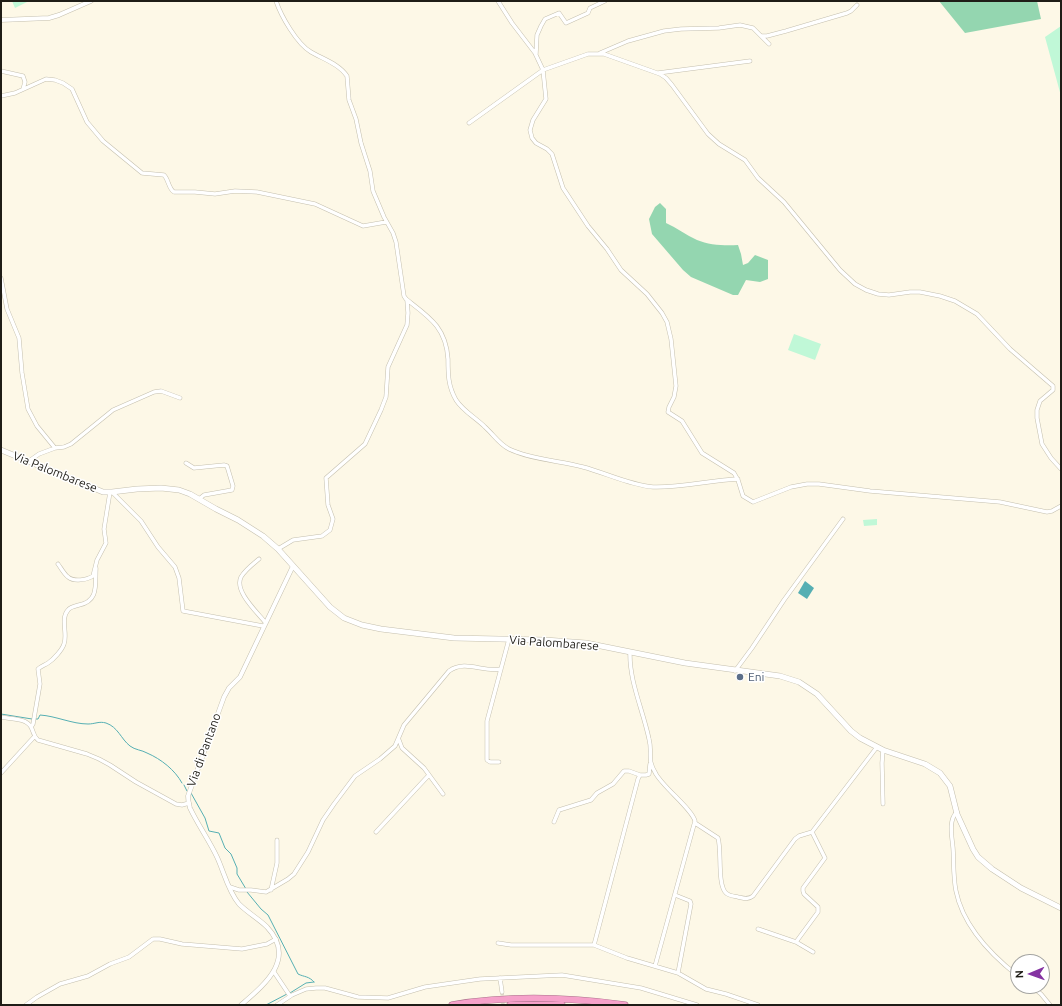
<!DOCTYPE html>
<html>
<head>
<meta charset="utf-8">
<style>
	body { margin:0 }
	#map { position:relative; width:1062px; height:1006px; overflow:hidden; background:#fdf8e7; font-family:Ubuntu,sans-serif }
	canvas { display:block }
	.frame { position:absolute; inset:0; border:2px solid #1f1d17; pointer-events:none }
	.north { position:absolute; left:1010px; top:954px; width:40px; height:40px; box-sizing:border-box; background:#fff; border:1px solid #a5a5a2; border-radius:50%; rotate:268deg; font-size:11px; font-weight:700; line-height:16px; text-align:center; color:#1f1d17 }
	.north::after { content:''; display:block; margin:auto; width:14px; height:18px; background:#8533a2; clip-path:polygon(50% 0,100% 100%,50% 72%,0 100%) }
</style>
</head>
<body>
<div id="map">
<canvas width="1062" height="1006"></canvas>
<div class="frame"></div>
<div class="north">N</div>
</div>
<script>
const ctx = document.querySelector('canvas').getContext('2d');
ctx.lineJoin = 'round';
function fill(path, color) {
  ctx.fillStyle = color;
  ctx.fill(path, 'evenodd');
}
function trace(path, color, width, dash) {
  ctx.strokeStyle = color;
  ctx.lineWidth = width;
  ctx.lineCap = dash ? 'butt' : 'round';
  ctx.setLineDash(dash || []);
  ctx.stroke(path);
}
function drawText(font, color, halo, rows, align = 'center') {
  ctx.font = font + ' Ubuntu,sans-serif';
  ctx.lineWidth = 3;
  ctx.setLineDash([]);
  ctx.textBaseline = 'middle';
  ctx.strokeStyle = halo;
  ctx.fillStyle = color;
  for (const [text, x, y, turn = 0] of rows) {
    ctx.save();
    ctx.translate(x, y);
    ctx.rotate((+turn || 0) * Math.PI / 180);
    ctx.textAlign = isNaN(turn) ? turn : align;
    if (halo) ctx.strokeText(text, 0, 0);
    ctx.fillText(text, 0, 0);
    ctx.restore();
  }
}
fill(new Path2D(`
	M12 1H29L15 8Z
	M1061 26V96L1045 37Z
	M794 334 821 344 815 360 788 350Z
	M877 519V525L864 526 863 520Z`), '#c0f8d7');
fill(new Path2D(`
	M939 1H1037L1041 19 965 33Z
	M660 203 666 209V223C677 228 686 235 697 240 709 245 725 246 738 245L741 254 743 265 748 263 755 255 768 260V279L760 282 746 280 738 295H733L691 277 683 270 652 234 649 219 655 207Z`), '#94d6b0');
fill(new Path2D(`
	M805 581 814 588 807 599 798 593Z`), '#56afb3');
trace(new Path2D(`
	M1 714 32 719
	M35 719H38L40 715C56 716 72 724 88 724 95 724 99 721 106 723 118 727 121 739 130 746 135 750 142 750 147 753 161 759 175 770 182 783
	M184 785 187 791
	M191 793 205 818 209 831 219 833 225 848 231 854 237 868V874L246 889
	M247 892 261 909 268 915 298 974C304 977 309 976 314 982
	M290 993 306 983 314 982
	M266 1005 287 994`), '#56afb3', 1);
trace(new Path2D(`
	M502 992 503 1005`), '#dcd7c8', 3.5, [3.5, 2]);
const minor = new Path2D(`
	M276 1C281 16 297 44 311 52 323 59 339 64 347 76L349 100 356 119 361 143 370 171 373 191 384 217 393 233 396 242 404 296 406 299C429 317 446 327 448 359 448 374 448 386 456 400 463 411 476 418 485 427 493 434 499 444 509 449 529 459 561 461 583 467 606 473 629 485 653 487 681 488 710 480 738 479
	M498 1 512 23 535 53 543 70 546 99 533 120 530 130 532 138 536 143 547 149 552 154 563 188 588 226 607 249 621 270 647 294 662 313 667 322 671 339 676 386 674 397 669 407 668 412 682 421 702 453 734 473 738 480 743 496 753 502 791 487 807 484H819L870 491 1000 502 1047 512 1052 511 1061 506
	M762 36H767L786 31 847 13 851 11 857 5
	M600 53 628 41 664 31 681 29 719 28 740 25 753 28 769 44
	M536 54 537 35 541 26 545 19 559 13 566 23 588 13 590 8 605 1
	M1 71 23 76 25 82 23 89
	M658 73 750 61
	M1 96 15 93 46 79 55 80 63 83 72 89 87 122 103 141 142 173 164 175C169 180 168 188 174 192H195L215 194 235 191 257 192 315 204 363 226 386 222
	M469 123 543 70 588 54H604L660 74 666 78 672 85 708 134 719 144 745 160 758 178 784 202 840 270 855 284 866 290 878 294 889 295 910 292H920L940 296 955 301 977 314 1010 349 1053 386V390L1040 401 1037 410V418L1042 444 1051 458 1061 469
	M1 278 7 309 19 338 22 373 28 409 37 426 55 448 39 454 29 461
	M55 448 64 447 71 444 113 410 154 392 161 391 180 398
	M186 463 194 468 224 465 227 466 233 486 232 490 204 495 199 499
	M112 492 141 521 158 547 175 567 179 578 183 611 263 626
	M278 549 293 540 322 536 330 530 333 519 328 505 326 478 365 444 381 410 386 397 388 367 407 325 408 313 407 300
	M259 559C253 564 245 570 241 577 234 591 257 612 265 622
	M58 564C61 568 64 574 68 577 74 582 87 580 93 576L97 560 106 543 104 529 110 492
	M630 652C629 681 643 710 649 739 653 754 646 758 656 774 664 788 692 809 695 821L655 966
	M735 671 752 648 784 600 843 519
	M1 717C10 719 26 718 31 727 34 732 33 736 38 740L87 754 99 759 110 765 136 782 176 804 182 805 189 803
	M31 727 33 724 40 684 38 669C41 666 45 665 48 663 54 659 62 650 64 644 68 634 60 619 68 610 70 607 75 606 79 605 99 601 95 585 96 568
	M399 740 402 748 424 768 443 794
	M499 762H490L487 760V721L509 639
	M1 773 34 737
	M883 804 882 763 883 750
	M957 812C948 820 952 837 953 848 954 862 953 877 956 891 963 926 990 954 1018 976
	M554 822 559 810 591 800 597 793 613 784 624 771H629L640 775
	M695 823 718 838C722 851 717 884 726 893 729 896 734 896 738 897 743 898 748 900 753 896L795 839 799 836 812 832 825 858 803 888V891L804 894 818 907V912L796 942 758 929
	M376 832 429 775
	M812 832 877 747
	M230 887 239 890H251L266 892 288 879 294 874 308 852 323 820 334 804 355 776 380 759 395 746 404 725 449 671C466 659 483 673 501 669
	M271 890 277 863V840
	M675 895 690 901 691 904 678 973
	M796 942 813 952
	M498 943 511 945H594L627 958 678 973 706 989 726 994 758 1005
	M594 945 638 779 640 775H646L649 774 650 764
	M274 972 290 996
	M500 978 502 992
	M1031 986 1041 994 1050 1005
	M26 1005 37 997 60 984 88 976 110 964 129 957 153 939H160L182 944 242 949 267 944 276 939
	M277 1005 292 995 306 989 316 988H325L358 997 388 998 425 987 480 979 562 975 641 988 697 1005`);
const tertiary = new Path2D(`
	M1 20 49 18 59 15 91 1
	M241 1005C264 985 297 959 267 927 259 919 248 913 239 904 228 891 224 872 217 857 209 840 198 825 190 808 189 804 188 801 188 796L224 697 229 688 240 677 293 566`);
const secondary = new Path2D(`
	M1 450 103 492H112L137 489 161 488 179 490 190 494 216 509 238 520 263 536 278 549 330 607 344 618 362 625 381 629 454 638 545 640 586 643 685 663 780 676 799 682 817 694 851 731 860 738 883 750 925 764 940 773 950 786 957 814 973 849 978 857 992 869 1021 888 1061 908`);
const motorway = new Path2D(`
	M452 1005C510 995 567 997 625 1005
	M510 1005H562`);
trace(minor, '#c4bfae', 4.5);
trace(tertiary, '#c4bfae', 5);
trace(secondary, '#c4bfae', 6);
trace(motorway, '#ab738b', 7);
trace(minor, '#fff', 3.5);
trace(tertiary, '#fff', 4);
trace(secondary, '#fff', 5);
trace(motorway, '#f6a1ca', 6);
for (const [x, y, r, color] of [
	[740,677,4,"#5c6f8a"]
]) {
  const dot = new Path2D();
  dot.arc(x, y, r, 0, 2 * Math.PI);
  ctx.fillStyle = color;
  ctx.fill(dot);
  trace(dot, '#fff', 1.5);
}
drawText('12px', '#1f1d17', '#fff', [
	["Via Palombarese",55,472,22],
	["Via Palombarese",554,643,4],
	["Via di Pantano",204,750,-70]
]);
drawText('12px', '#4e5e75', '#fff', [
	["Eni",748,677]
], 'left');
</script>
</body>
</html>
